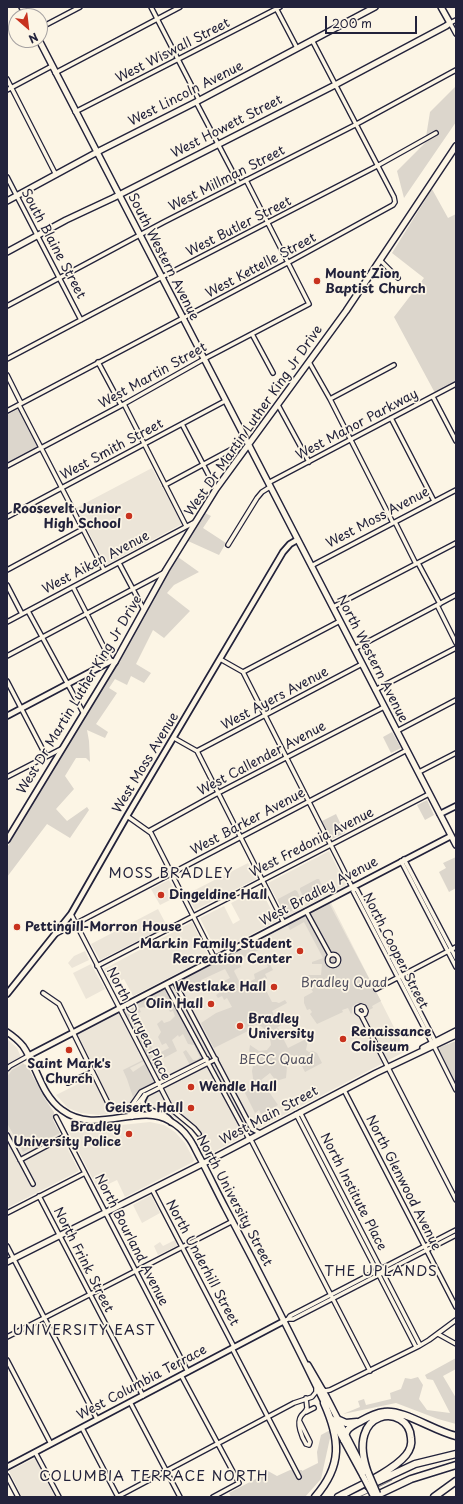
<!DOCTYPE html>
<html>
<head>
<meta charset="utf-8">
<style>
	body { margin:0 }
	#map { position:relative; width:463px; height:1504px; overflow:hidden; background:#fcf5e5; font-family:"Playpen Sans",sans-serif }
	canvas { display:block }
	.frame { position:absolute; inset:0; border:8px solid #22223b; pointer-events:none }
	.north { position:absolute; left:8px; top:8px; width:40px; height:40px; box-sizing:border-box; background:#fcf5e5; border:1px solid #a5a1a1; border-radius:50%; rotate:152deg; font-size:11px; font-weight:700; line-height:16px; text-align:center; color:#22223b }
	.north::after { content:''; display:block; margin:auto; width:14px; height:18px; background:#c8321e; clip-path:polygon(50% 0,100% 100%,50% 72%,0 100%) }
	.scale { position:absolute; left:325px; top:16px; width:92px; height:18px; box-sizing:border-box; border:2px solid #22223b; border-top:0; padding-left:5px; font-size:12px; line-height:14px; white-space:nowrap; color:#22223b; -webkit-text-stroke:3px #fcf5e5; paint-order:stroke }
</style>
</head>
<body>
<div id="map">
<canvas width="463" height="1504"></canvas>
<div class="frame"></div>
<div class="north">N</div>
<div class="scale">200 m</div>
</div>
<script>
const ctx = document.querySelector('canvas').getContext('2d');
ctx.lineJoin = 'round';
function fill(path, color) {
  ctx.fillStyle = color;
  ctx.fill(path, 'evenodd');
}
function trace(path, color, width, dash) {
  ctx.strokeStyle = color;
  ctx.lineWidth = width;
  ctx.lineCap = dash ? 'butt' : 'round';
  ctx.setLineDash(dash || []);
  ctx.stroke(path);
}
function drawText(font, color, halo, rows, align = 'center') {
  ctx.font = font + ' "Playpen Sans",sans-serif';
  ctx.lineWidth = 3.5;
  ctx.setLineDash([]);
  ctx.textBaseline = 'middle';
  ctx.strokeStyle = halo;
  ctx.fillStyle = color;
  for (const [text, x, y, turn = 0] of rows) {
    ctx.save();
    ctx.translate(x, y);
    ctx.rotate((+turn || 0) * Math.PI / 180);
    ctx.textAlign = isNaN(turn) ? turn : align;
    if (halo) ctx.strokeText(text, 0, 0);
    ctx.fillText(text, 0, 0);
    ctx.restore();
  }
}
fill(new Path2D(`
	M152 468 182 524 106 565 76 508Z
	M329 851 346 885 286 917 268 883Z
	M248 863 256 879 195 910 187 894Z
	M169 880 178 896 160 905 151 889Z
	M260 888 277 921 217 952 200 918 224 906 233 924 240 920 231 903Z
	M329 899 406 1051 208 1155 203 1153 195 1135 189 1128 167 1112 150 1109 146 1106 142 1108 143 1110 98 1115 81 1113 68 1108 56 1095 98 1074 76 1032Z
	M158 909 167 926 100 960 91 944Z
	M192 922 209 957 133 996 124 979 112 985 104 969Z
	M85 951 89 960 72 968 68 963 74 956Z
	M91 964 105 989 86 999 73 973Z
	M7 1039 17 1048 24 1064 79 1171 7 1208Z
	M150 1122 164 1125 175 1132 185 1143 194 1160 193 1162 125 1197 117 1180 98 1189 68 1131 78 1126 92 1128Z
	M151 1195 160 1213 142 1223 133 1205Z
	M175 1240 177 1246 158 1255 154 1246 160 1242 163 1246Z
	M35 1458 55 1497H22L9 1471Z`), '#ece5d8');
fill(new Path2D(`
	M456 86V122L404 198 397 171 425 143 430 112Z
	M432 189 448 218 456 214V382L435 393 394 317 424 278 392 253Z
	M18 409 39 447 7 463V415Z
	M205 513 211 516 203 528 226 543 219 555 188 541Z
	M178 557 199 572 174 585 167 593 190 611 164 638 153 630 136 664 151 673 144 683 131 676 127 685 115 679 109 688 117 693 96 724 108 732 105 738 87 730 89 741 90 762 86 758H76L65 776 74 789 56 809 67 821 87 807 89 810 70 838 47 824 7 877V848L50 769 99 695 151 601Z
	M392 732 401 748 391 753 383 737Z
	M427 800 434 815 425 820 417 805Z
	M336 814 345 833 332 839 322 821Z
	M456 858V888L449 892 439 872 446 868 443 863 456 857Z
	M317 879H319L325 891V893L306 902 300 890V888Z
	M295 890 297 891 303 903V905L286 914 284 913 278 901V899Z
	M329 903 381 1001 372 1006 373 1008 367 1011V1007L363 1003H357L352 1007V1013L351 1014 348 1008 342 1010 343 1012 317 1024 310 1014 312 1012 310 1009 307 1010 304 1003V997L313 992 305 978 306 975H321L322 964H312V962L323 958 304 922 290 930 287 924Z
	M260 939 265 947 238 960 241 967 236 969 234 971 241 985 255 979 254 974 268 967 265 960 267 959 273 970 265 974 267 978 266 979 265 977 261 979V981L272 1002H276L279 1003 285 1000 287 1003 272 1011 275 1017 277 1016 281 1024V1025L271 1032 278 1028 288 1048 306 1039 308 1040 306 1050 309 1052 313 1051 317 1053 322 1063 305 1072 302 1066 304 1065 299 1058 287 1067 286 1078 276 1081 270 1073 261 1080 278 1105 261 1114 259 1110 255 1113 244 1091 250 1088 253 1078 252 1071 253 1066 249 1060 253 1058 249 1051 250 1045 259 1051 267 1050 271 1045C271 1033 257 1015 248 1031L214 1048 201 1023 216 1013 232 1007 227 998 224 1000 222 996 218 998 216 995 219 993 216 985 230 978 225 969 201 980 202 983 198 985 197 984 191 986 190 984 188 985 187 984 182 986 180 981Z
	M165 989H167L205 1060 191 1067 183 1052 186 1050 193 1060H197L200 1057 194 1045 188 1044 183 1034 179 1037 178 1035 172 1040 177 1051 164 1058 161 1052 169 1048 166 1043 162 1045 158 1037 161 1032 157 1024 162 1020 164 1023 170 1021 175 1016 173 1011 170 1012 165 1001 151 1008 149 1004 145 1006 146 1007 144 1008V1007L139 1008 141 1012 132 1016 137 1026 143 1030 142 1035 147 1039 145 1040 147 1045 150 1044 159 1061 150 1065 124 1013V1010Z
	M456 1041V1085L439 1050 440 1047Z
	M143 1060 144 1061 130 1068 133 1072 145 1064 155 1082 137 1092 133 1097 127 1079 123 1070Z
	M23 1064 27 1065 45 1099 54 1112 53 1120 60 1133 23 1152 7 1123V1077L12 1070Z
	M456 1358V1369L443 1376 456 1398V1424L438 1419 396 1403 343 1414 360 1407 358 1401 364 1399 366 1405 391 1399 390 1393 401 1389 405 1378 411 1379 418 1377 423 1385 419 1399 427 1410 450 1413 433 1380 427 1379 425 1375Z
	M332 1429 321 1479 305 1497H231L229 1493 267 1473 268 1471 277 1476 290 1470H302V1471L318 1463 317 1452 321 1435Z`), '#dcd6cc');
trace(new Path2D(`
	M378 1487 392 1480
	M359 1497 370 1492`), '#78757e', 1);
const minor = new Path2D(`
	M151 7 199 100
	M276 8 297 48
	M456 20 450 23 456 34
	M40 28 80 7
	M55 73 180 7
	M7 79 56 175
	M7 90 52 66
	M196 102 239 184
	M75 112 280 7
	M7 177 81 320
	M380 260 398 278
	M7 306 164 222 353 126 456 70
	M252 334 273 373
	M7 359 162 277 377 166 436 133
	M98 362 121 405
	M309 362 330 399 393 523
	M7 375 21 403
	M433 397 456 441
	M330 399 394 365
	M124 404 186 526
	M19 405 104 570
	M278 405 309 462
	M7 411 289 262 393 205 395 202 394 197 312 40
	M391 418 434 501
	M182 424 216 489
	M7 466 124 404 204 359 309 304 246 180
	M268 483 456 384
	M165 485 234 448
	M7 517 225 401
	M395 522 416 564
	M228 545 257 498 262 492 270 487
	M119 563 144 610
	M418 563 440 604
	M311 566 456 490
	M7 570 83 529
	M7 585 22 614
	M73 587 111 661
	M437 605 456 643
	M333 607 456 543
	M28 611 84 714
	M7 622 195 522
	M354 649 456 595
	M7 656 165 572
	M220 659 243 672 341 865 352 887 357 890 435 1041
	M243 672 340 621
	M7 681 46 756
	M375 690 456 648
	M397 731 456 700
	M174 738 197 751 284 923
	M197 751 362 664
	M419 772 456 753
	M7 777 63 748
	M127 816 151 833 215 959
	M149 831 218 793 384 707
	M404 859 456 958
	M401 861 456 967
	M354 889 353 891 432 1043
	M306 911 330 955
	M71 914 170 1106 171 1109 194 1128 199 1134
	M56 934 407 750
	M327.5 960a5.5 5.5 0 1 1 11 0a5.5 5.5 0 1 1-11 0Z
	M97 966 429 794
	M174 981 252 1129 260 1133
	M166 985 249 1139
	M376 989 456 947
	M43 993 59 1004 109 1105
	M361 1015 365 1014 366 1011 364 1007 361 1006 357 1008V1012L361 1015 456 1200
	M434 1046 456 1090
	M7 1069 10 1066 28 1056
	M68 1083 92 1072
	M344 1090 456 1307
	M300 1112 420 1345
	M296 1114 416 1347
	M56 1117 188 1372
	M132 1117 137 1104 145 1095 216 1059
	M132 1117 130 1112 132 1105 141 1092 207 1059
	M7 1135 33 1184
	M250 1138 370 1371
	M20 1160 65 1136
	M152 1189 234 1347
	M39 1196 143 1396
	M7 1213 85 1173
	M7 1246 97 1419
	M288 1319H293L456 1235
	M284 1321 288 1319 290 1316 456 1230
	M438 1334 456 1344
	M7 1337 233 1221
	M232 1348 299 1477
	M7 1360 51 1444
	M181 1375 239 1483 213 1497
	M322 1389 325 1391 330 1390 419 1346 429 1340 456 1320
	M130 1402 180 1497
	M306 1412 314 1408
	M300 1422 310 1442 309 1445 306 1444C302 1438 296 1423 301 1416 303 1413 306 1412 307 1408L306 1398
	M82 1428 118 1497
	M35 1452 59 1497
	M7 1476 18 1497
	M117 1497 294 1403 312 1397 316 1392V1389`);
const tertiary = new Path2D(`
	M7 716 111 661 115 662 7 840
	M440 814 456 806
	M7 994 71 914 127 816 283 552 290 544 297 540
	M28 1056 451 836
	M145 1095 142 1101 144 1108C153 1113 166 1113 171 1122
	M7 1467 284 1321`);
const secondary = new Path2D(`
	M22 7 27 16
	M39 40 456 845
	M7 201 101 150 196 102 375 7
	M7 252 66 220 113 198 335 85 446 26 450 23 441 7
	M115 662 166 570 216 489 346 311 456 146
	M7 1032C13 1036 18 1040 23 1046 37 1066 41 1095 62 1110 96 1136 139 1102 170 1121 177 1125 183 1130 188 1137 193 1143 196 1151 200 1158 209 1175 217 1192 226 1209 261 1275 294 1340 326 1406
	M423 1048 456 1031
	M7 1262 206 1162 376 1073 456 1035
	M308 1365 326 1396 366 1474
	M332 1419 363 1476`);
const motorway = new Path2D(`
	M337 1419 346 1423 357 1422
	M344 1440C346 1428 350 1427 361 1421 368 1417 376 1413 384 1412 403 1409 434 1431 456 1436
	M368 1486 415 1464 456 1454
	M315 1497C343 1465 340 1439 324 1403
	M338 1497C357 1487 393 1471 406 1455 410 1450 412 1444 411 1438 409 1403 344 1407 368 1473
	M373 1497 411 1479 456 1465
	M434 1497 456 1481`);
trace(minor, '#22223b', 6);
trace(tertiary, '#22223b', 8);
trace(secondary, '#22223b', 8);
trace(motorway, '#22223b', 9);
trace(minor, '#fcf5e5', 3.5);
trace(tertiary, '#fcf5e5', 4.5);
trace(secondary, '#fcf5e5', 5);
trace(motorway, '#fcf5e5', 6);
const secondaryBridge = new Path2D(`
	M363 1476 374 1497`);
const motorwayBridge = new Path2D(`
	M368 1473 377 1494`);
trace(secondaryBridge, '#22223b', 8, []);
trace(motorwayBridge, '#22223b', 9, []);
trace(secondaryBridge, '#fcf5e5', 5);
trace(motorwayBridge, '#fcf5e5', 6);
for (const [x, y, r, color] of [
	[317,281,4,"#c8321e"],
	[129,516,4,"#c8321e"],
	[161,895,4,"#c8321e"],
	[17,927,4,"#c8321e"],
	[300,951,4,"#c8321e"],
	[274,987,4,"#c8321e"],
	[211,1004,4,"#c8321e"],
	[240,1026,4,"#c8321e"],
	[343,1039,4,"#c8321e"],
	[69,1050,4,"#c8321e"],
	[191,1087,4,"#c8321e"],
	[191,1108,4,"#c8321e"],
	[129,1134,4,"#c8321e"]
]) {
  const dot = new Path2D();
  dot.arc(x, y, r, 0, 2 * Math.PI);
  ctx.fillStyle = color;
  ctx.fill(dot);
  trace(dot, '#fcf5e5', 1.5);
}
drawText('13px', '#22223b', '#fcf5e5', [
	["West Wiswall Street",173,51,-27],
	["West Lincoln Avenue",186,94,-27],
	["West Howett Street",227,127,-27],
	["West Millman Street",227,179,-27],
	["West Butler Street",239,227,-27],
	["South Blaine Street",53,244,62],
	["South Western Avenue",163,257,63],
	["West Kettelle Street",261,266,-28],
	["West Martin Street",153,376,-29],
	["West Dr Martin Luther King Jr Drive",254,421,-55],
	["West Manor Parkway",357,425,-28],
	["West Smith Street",112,450,-28],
	["West Moss Avenue",378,518,-28],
	["West Aiken Avenue",96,563,-28],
	["North Western Avenue",372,659,63],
	["West Dr Martin Luther King Jr Drive",80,695,-59],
	["West Ayers Avenue",275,699,-28],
	["West Callender Avenue",262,759,-28],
	["West Moss Avenue",146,763,-59],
	["West Barker Avenue",248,822,-28],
	["West Fredonia Avenue",312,843,-27],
	["West Bradley Avenue",319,892,-28],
	["North Cooper Street",395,951,63],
	["North Duryea Place",138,1024,63],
	["West Main Street",269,1116,-28],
	["North Glenwood Avenue",403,1183,63],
	["North Institute Place",353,1192,63],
	["North University Street",234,1201,62],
	["North Bourland Avenue",131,1240,63],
	["North Frink Street",83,1260,63],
	["North Underhill Street",202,1263,62],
	["West Columbia Terrace",142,1383,-28]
]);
drawText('bold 13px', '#22223b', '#fcf5e5', [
	["Mount Zion",325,274],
	["Baptist Church",325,289],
	["Roosevelt Junior",121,509,"right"],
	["High School",121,524,"right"],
	["Dingeldine Hall",169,895],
	["Pettingill-Morron House",25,927],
	["Markin Family Student",292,944,"right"],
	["Recreation Center",292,959,"right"],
	["Westlake Hall",266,987,"right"],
	["Olin Hall",203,1004,"right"],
	["Bradley",248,1019],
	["University",248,1034],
	["Renaissance",351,1032],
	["Coliseum",351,1047],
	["Saint Mark's",69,1064,"center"],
	["Church",69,1079,"center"],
	["Wendle Hall",199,1087],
	["Geisert Hall",183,1108,"right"],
	["Bradley",121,1127,"right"],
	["University Police",121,1142,"right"]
], 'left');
drawText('13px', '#504f5f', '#fcf5e5', [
	["Bradley Quad",344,983],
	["BECC Quad",276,1060]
]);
ctx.letterSpacing = '1px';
drawText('14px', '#22223b', '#fcf5e5', [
	["MOSS BRADLEY",171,874],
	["THE UPLANDS",381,1272],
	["UNIVERSITY EAST",84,1331],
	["COLUMBIA TERRACE NORTH",154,1477]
]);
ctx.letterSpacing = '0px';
</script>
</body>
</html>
